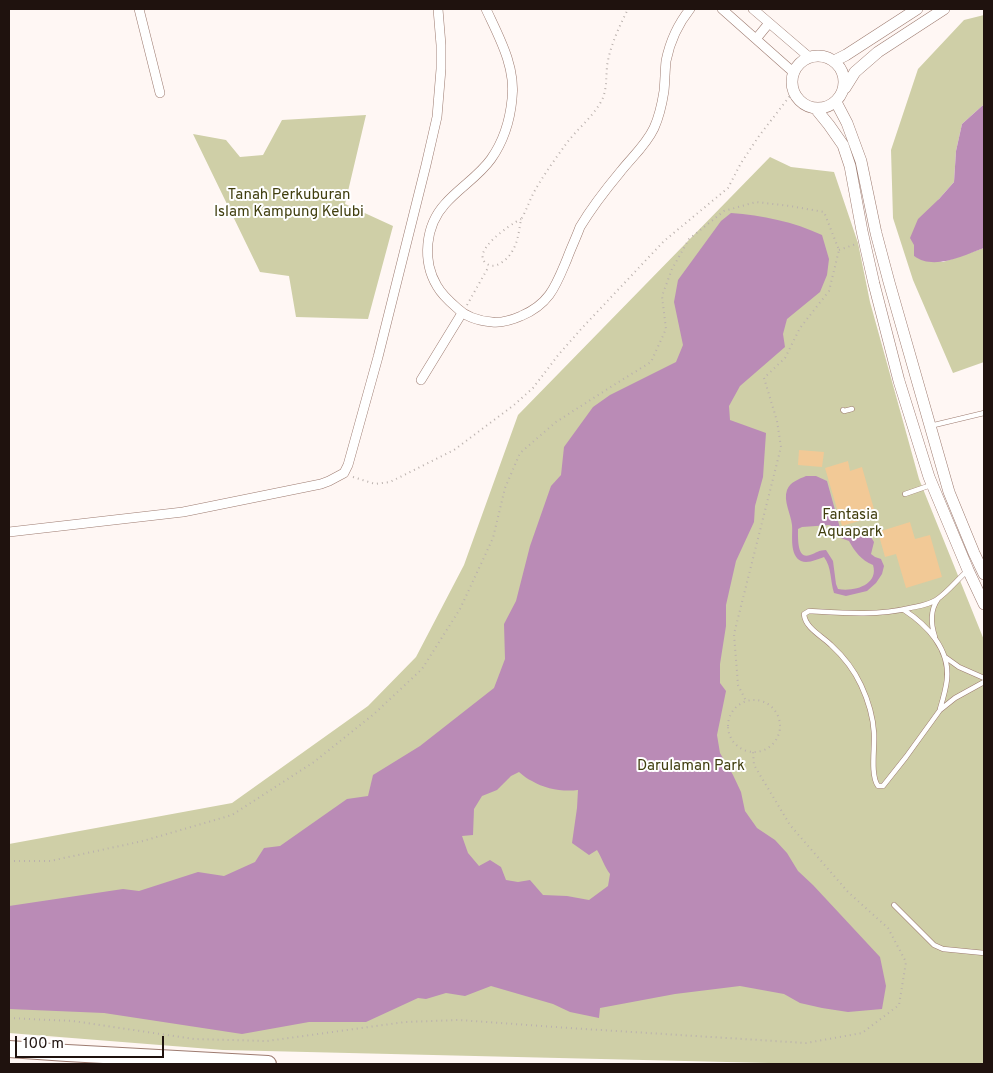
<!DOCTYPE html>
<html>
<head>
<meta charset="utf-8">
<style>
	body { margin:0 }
	#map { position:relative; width:993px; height:1073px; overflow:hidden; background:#fff7f4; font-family:Overpass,sans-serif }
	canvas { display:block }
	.frame { position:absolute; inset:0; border:10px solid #1f120e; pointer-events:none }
	.scale { position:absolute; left:15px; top:1036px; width:149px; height:22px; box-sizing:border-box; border:2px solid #1f120e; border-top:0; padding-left:6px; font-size:15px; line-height:18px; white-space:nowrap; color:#1f120e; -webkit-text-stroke:4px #fff; paint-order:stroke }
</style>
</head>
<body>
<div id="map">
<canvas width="993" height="1073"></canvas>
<div class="frame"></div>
<div class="scale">100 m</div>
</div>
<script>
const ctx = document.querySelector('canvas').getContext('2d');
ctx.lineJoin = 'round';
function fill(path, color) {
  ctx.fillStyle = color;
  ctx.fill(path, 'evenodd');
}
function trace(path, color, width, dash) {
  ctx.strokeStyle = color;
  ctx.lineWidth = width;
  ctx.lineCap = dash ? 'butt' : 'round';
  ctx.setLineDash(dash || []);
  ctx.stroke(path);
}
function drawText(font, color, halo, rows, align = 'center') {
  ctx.font = font + ' Overpass,sans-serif';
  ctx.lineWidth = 4;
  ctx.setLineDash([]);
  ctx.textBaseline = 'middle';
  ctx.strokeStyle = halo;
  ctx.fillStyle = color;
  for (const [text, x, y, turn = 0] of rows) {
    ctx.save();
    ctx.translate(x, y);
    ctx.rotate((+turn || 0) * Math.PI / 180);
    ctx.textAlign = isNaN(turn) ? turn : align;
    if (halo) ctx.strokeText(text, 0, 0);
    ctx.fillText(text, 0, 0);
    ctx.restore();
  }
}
fill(new Path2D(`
	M984 15V105L982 106 962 124 956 151 954 182 939 199 914 245V256L943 262 984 248V362L953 373 913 280 893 218 891 150 918 69 964 20Z
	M366 115 345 204 393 226 368 319 296 317 289 276 260 272 193 134 226 140 240 157 263 155 282 120Z
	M770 157 791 167 834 172 858 243 870 302 919 479 984 640V1064H811L223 1050 9 1033V844L232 803 368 706 416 657 464 565 518 415Z`), '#cfcfa7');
fill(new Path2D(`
	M984 105V248C964 255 934 271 914 256V245L910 238 918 219 939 199 954 182 956 151 962 124 982 106Z
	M731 213C762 215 794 222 822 235L829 259 827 275 820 292 787 319 783 334 785 347 740 386 729 406 730 420 766 433 763 477 755 506 754 522 736 561 726 605V626L720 664V683L726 691 717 735 720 753 733 775 741 792 745 811 757 828 775 840 787 853 798 871 813 885 880 957 886 986 882 1009 848 1012 822 1008 800 1003 784 994 740 986 675 994 600 1008 599 1018 570 1012 553 1004 491 986 465 996 446 993 426 999 418 998 366 1022H309L242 1034 104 1013 9 1009V906L123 889 139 891 198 872 224 876 255 862 264 848 280 846 347 799 368 796 373 775 420 746 494 688 505 659 504 624 516 601 530 546 551 486 561 475 564 447 593 407 610 395 676 362 683 345 674 302 678 280 721 221ZM519 772C523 775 527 779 532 781 545 789 563 792 578 790L577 808 572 843 589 855 597 850C602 858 604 866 610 874L608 886 589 900 567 896 543 895 530 880 518 882 506 880 501 867 490 860 479 866 468 853 462 836 473 835 474 809 482 796 497 790 511 776Z
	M806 476H816L827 481 840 528 855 532 861 530 869 534 874 542 871 554 875 557 881 559 884 566 882 574 876 583 867 591 846 596 834 593C830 581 832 568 824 557 818 559 808 564 801 561 789 555 793 535 792 525 791 514 783 501 787 490 790 482 799 479 806 476ZM830 525 835 529 838 537 849 541C855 552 861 560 873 565 879 585 854 592 838 589L836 584 833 561 826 550C819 550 816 553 810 555 797 560 798 538 798 529L802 527Z`), '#ba8bb6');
fill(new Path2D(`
	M799 450 824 452 822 467 798 465Z
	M848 461 850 471 862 467 876 516 842 526 825 468Z
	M910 522 915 539 930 535 942 577 906 588 896 554 885 557 878 532Z`), '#f2c996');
const service = new Path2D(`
	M843 410 844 411 852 409
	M930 426 984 413
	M905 494 931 485
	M967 571C957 580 947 593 936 600 928 605 919 606 910 608 877 616 843 613 809 611L804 614C805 628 822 636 831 645 843 656 854 670 861 685 868 700 873 716 874 733 875 747 870 775 878 786H883L906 757 940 710 955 698 984 682
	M904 610C927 625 950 649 947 679 946 689 943 699 940 709
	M935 637C931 625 930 610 938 599
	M945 657 959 667 984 678
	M894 905 934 945 943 949 984 953`);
const minor = new Path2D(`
	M139 9 160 93
	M486 9C499 37 516 67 512 99 510 120 503 142 491 159 479 176 459 188 445 204 425 226 422 261 437 286 442 295 450 302 457 308 466 317 480 321 492 322 502 323 512 320 521 316 550 304 556 285 567 259 571 248 576 238 580 227 592 207 606 189 621 171 632 157 646 145 654 128 659 117 662 104 664 91 665 81 665 71 666 61 670 41 678 24 690 9
	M722 9 793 72
	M753 9 809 57
	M756 39 769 23
	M421 380 462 313
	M9 532 183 512 321 484 329 481 344 473 348 465 378 357 426 165 437 117 441 69V45L438 9`);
const tertiary = new Path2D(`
	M792 82a26 26 0 1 1 52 0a26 26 0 1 1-52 0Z
	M834 61 846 55 917 9
	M845 88 855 72 878 52 944 9
	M836 102 847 123 861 161 876 233 889 282 949 492 974 553 984 574
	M816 109 829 125 843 145 850 166 862 231 874 284 899 381 929 477 968 570 984 604`);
const motorway = new Path2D(`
	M9 1049 67 1053 268 1064`);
trace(service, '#9d7b70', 5.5);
trace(minor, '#9d7b70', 10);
trace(tertiary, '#9d7b70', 12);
trace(motorway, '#9d7b70', 18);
trace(new Path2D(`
	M521 219C511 224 469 252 487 264 492 267 496 266 501 263 512 256 517 244 519 231 520 226 520 221 523 216 527 208 530 200 534 192 543 176 555 159 566 144 577 129 593 117 602 100 607 89 606 78 607 66 610 46 619 27 628 9
	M839 250 856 244
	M467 305 489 266
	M353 477 375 484 390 482 454 450 514 405 533 388 559 354 582 328 664 241 728 188 741 163 759 136 793 92
	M728 726a26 26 0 1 1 52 0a26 26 0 1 1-52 0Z
	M9 861H50L143 841 232 815 314 762 374 714 422 669 460 609 493 538 505 488 520 453 556 422 617 383 651 362 666 329 662 296 672 269 689 239 724 211 756 202 790 206 824 212 839 250 829 291 800 328 785 358 764 378 777 421 781 447 734 634 738 685 746 701
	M9 1018 73 1021 194 1039 267 1041 405 1022 459 1020 569 1028 806 1043 862 1033 899 1005 906 962 888 928 848 892 790 825 754 765 753 752`), '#bab1ad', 2, [1, 4]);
trace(service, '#fff', 4.5);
trace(minor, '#fff', 9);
trace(tertiary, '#fff', 11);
trace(motorway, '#fff', 16);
drawText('15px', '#403e0e', '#fff', [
	["Tanah Perkuburan",289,196],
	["Islam Kampung Kelubi",289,213],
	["Fantasia",850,516],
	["Aquapark",850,533],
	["Darulaman Park",691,767]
]);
</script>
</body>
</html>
